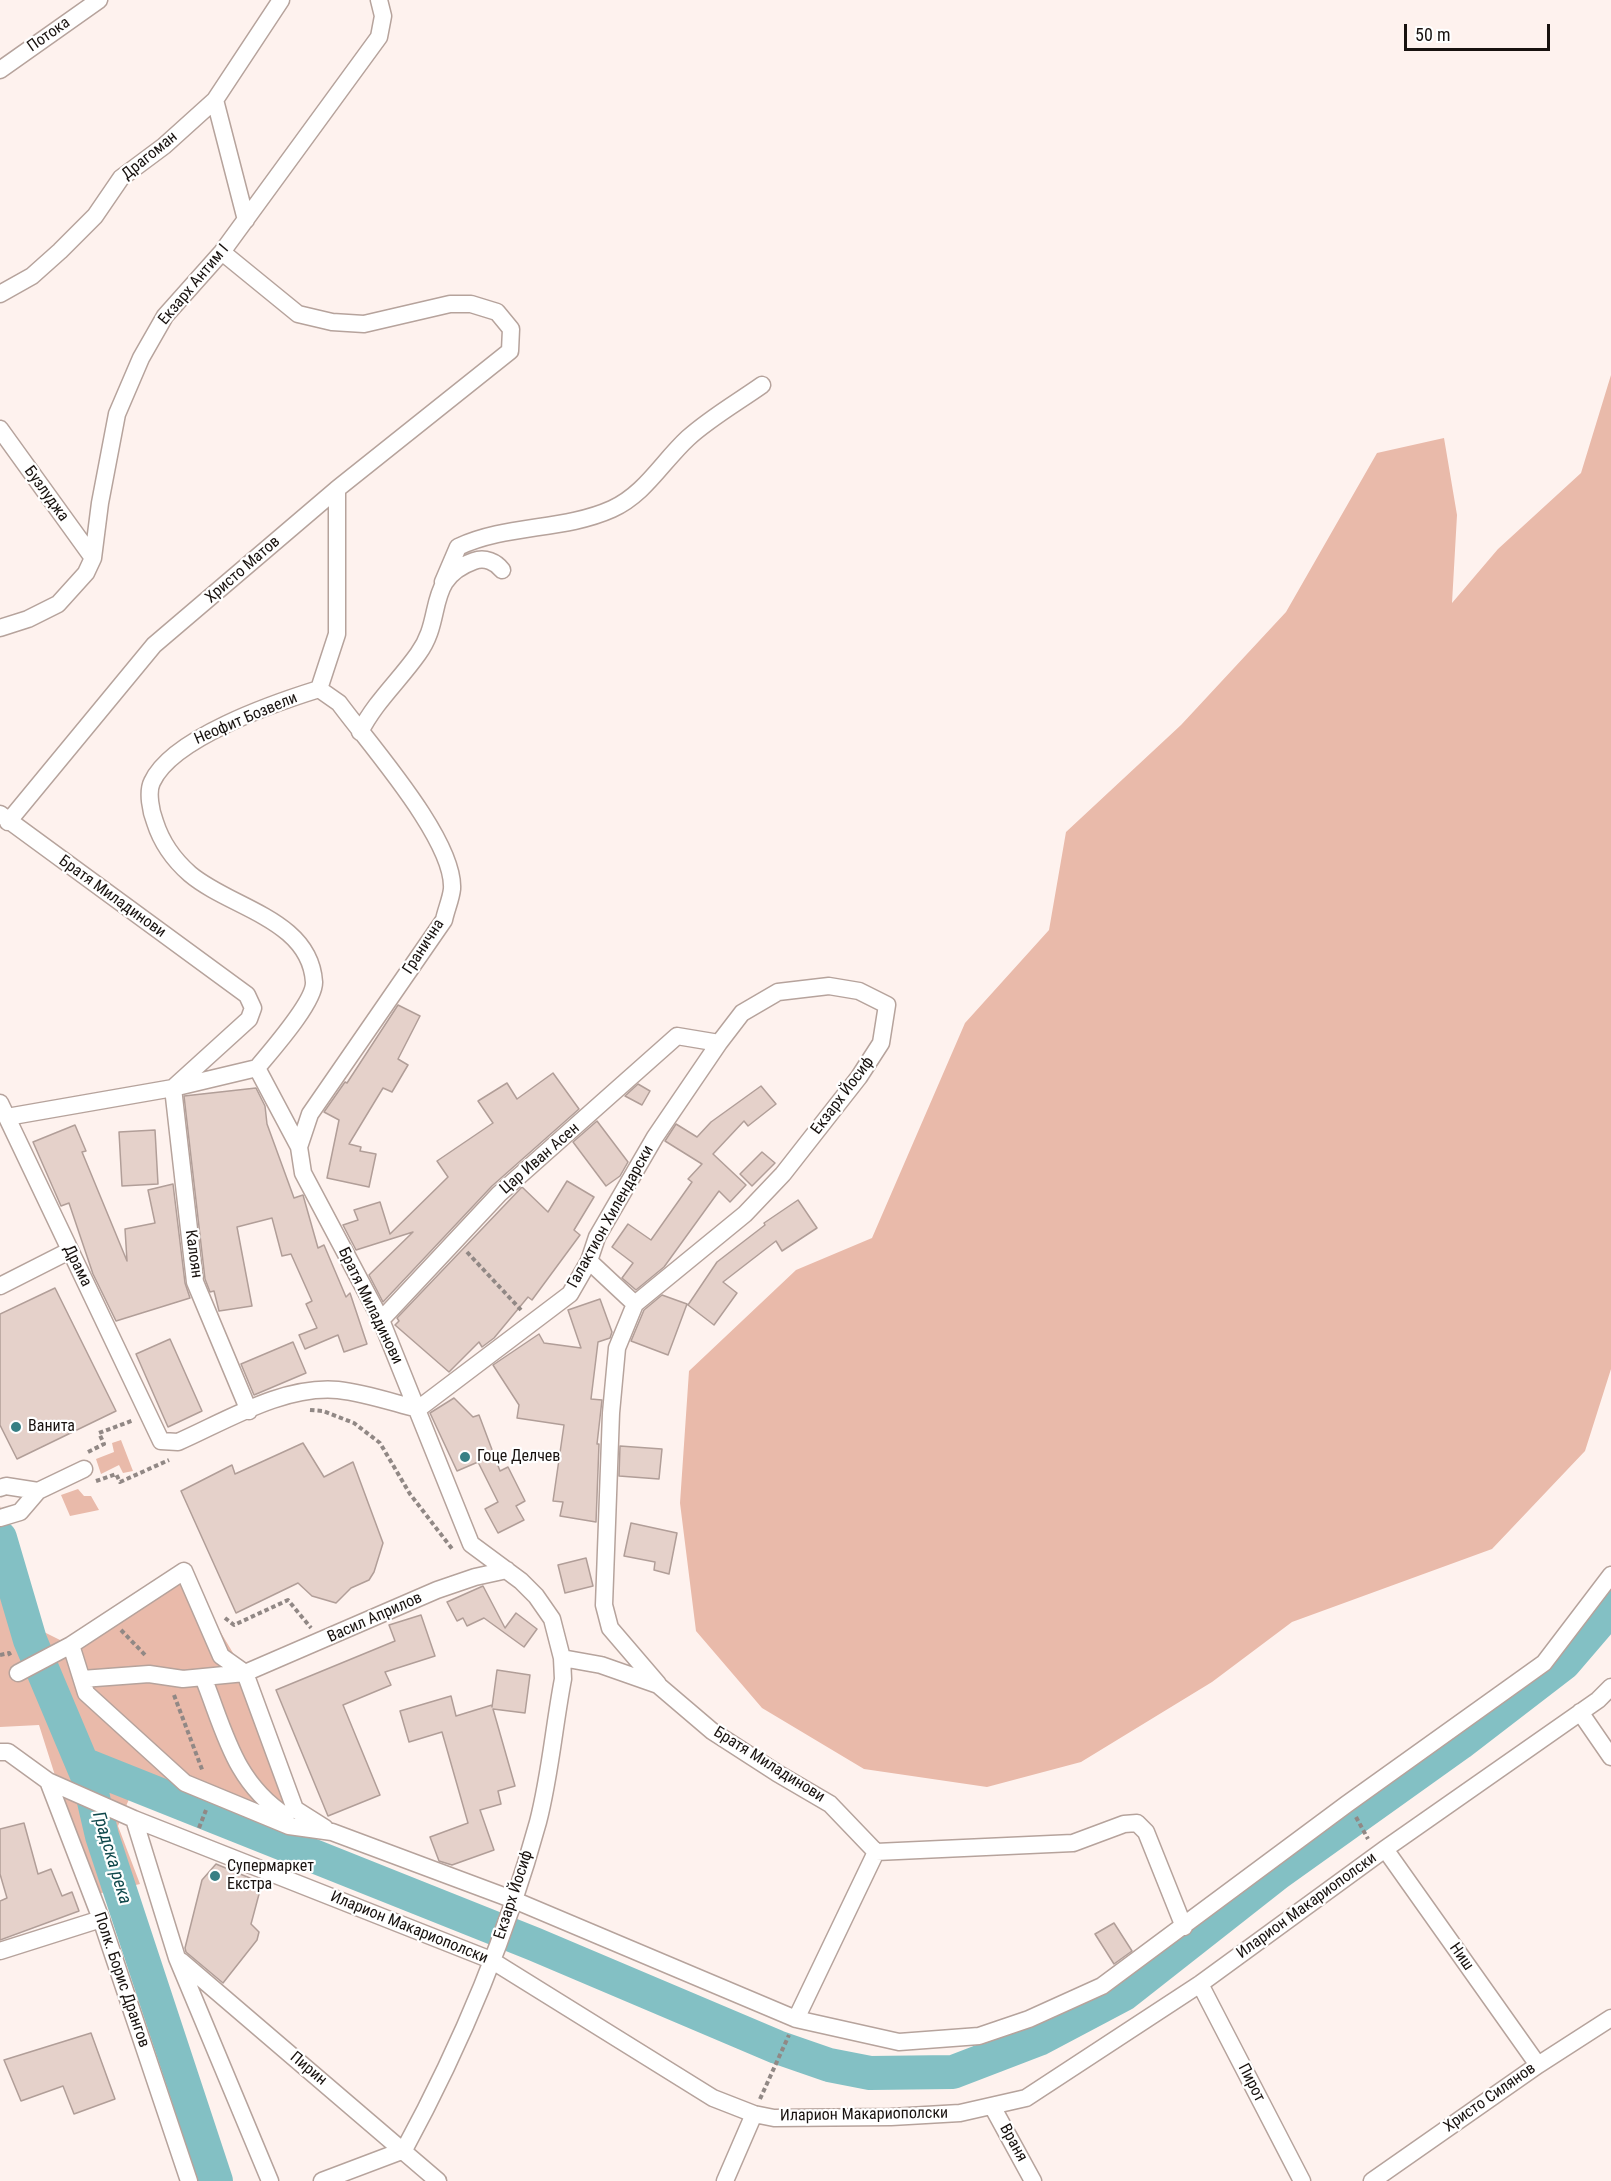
<!DOCTYPE html>
<html>
<head>
<meta charset="utf-8">
<style>
	body { margin:0 }
	#map { position:relative; width:1611px; height:2181px; overflow:hidden; background:#fef2ee; font-family:"Roboto Condensed",sans-serif }
	canvas { display:block }
	.scale { position:absolute; left:1404px; top:24px; width:146px; height:27px; box-sizing:border-box; border:3px solid #18120f; border-top:0; padding-left:8px; font-size:18px; line-height:21px; white-space:nowrap; color:#18120f; -webkit-text-stroke:4px #fff; paint-order:stroke }
</style>
</head>
<body>
<div id="map">
<canvas width="1611" height="2181"></canvas>
<div class="scale">50 m</div>
</div>
<script>
const ctx = document.querySelector('canvas').getContext('2d');
ctx.lineJoin = 'round';
function fill(path, color) {
  ctx.fillStyle = color;
  ctx.fill(path, 'evenodd');
}
function trace(path, color, width, dash) {
  ctx.strokeStyle = color;
  ctx.lineWidth = width;
  ctx.lineCap = dash ? 'butt' : 'round';
  ctx.setLineDash(dash || []);
  ctx.stroke(path);
}
function drawText(font, color, halo, rows, align = 'center') {
  ctx.font = font + ' "Roboto Condensed",sans-serif';
  ctx.lineWidth = 4.5;
  ctx.setLineDash([]);
  ctx.textBaseline = 'middle';
  ctx.strokeStyle = halo;
  ctx.fillStyle = color;
  for (const [text, x, y, turn = 0] of rows) {
    ctx.save();
    ctx.translate(x, y);
    ctx.rotate((+turn || 0) * Math.PI / 180);
    ctx.textAlign = isNaN(turn) ? turn : align;
    if (halo) ctx.strokeText(text, 0, 0);
    ctx.fillText(text, 0, 0);
    ctx.restore();
  }
}
fill(new Path2D(`
	M1611 375V1369L1585 1451 1492 1549 1292 1622 1212 1682 1081 1762 987 1787 864 1769 762 1708 696 1631 680 1503 689 1371 796 1270 872 1238 965 1023 1049 930 1066 832 1181 725 1286 612 1377 453 1444 438 1457 515 1452 603 1498 549 1581 473Z
	M121 1440 133 1471 123 1473 119 1465 101 1474 96 1459 114 1452 112 1443Z
	M78 1489 84 1496H91L99 1510 70 1516 61 1495Z
	M0 1506 7 1533 44 1632 70 1645 184 1571 245 1673 295 1809 279 1856 129 1799 118 1826 140 1884 93 1895 39 1725 0 1727Z`), '#e9baaa');
trace(new Path2D(`
	M0 1538 30 1640 89 1780 102 1836 216 2181
	M83 1764 534 1944 777 2047 829 2065 870 2073 953 2072 1039 2039 1124 1994 1278 1873 1460 1743 1564 1663 1611 1608`), '#83c0c4', 34);
const building = new Path2D(`
	M398 1005 420 1016 398 1059 408 1065 392 1092 383 1088 349 1144 361 1147 360 1151 376 1154 369 1187 327 1178 339 1120 324 1112 345 1082 347 1083Z
	M553 1073 579 1109 492 1186 383 1302 369 1275 413 1232 356 1250 343 1225 358 1220 354 1210 380 1202 390 1234 448 1177 437 1161 493 1123 478 1101 507 1083 517 1099Z
	M638 1084 650 1091 642 1105 625 1096Z
	M761 1086 776 1104 748 1126 744 1121 713 1154 746 1185 730 1202 719 1191 664 1267 636 1290 622 1278 633 1263 612 1247 628 1224 651 1240 692 1182 688 1179 702 1164 665 1141 676 1124 697 1137 711 1122Z
	M256 1088 265 1106 267 1124 294 1198 303 1195 318 1248 324 1245 346 1297 350 1293 367 1344 344 1352 338 1335 305 1349 299 1335 317 1328 306 1304 312 1301 291 1254 282 1256 272 1218 237 1227 252 1306 219 1311 214 1291 210 1292 205 1279 184 1096Z
	M597 1121 628 1162 620 1176 606 1186 573 1142Z
	M75 1125 86 1151 82 1152 127 1261 125 1229 155 1223 148 1190 173 1184 185 1283 190 1298 116 1321 93 1274 69 1203 61 1206 33 1142Z
	M155 1130 158 1184 122 1186 119 1132Z
	M762 1152 775 1163 752 1186 740 1174Z
	M567 1181 594 1197 574 1230 580 1235 532 1300 528 1297 494 1338 482 1347 479 1342 449 1372 395 1325 399 1321 397 1318 522 1187 548 1212Z
	M798 1200 817 1228 782 1251 776 1241 723 1282 737 1293 714 1325 688 1305 717 1262 765 1225 764 1223Z
	M55 1288 116 1411 17 1459 0 1425V1314Z
	M662 1295 687 1304 668 1355 631 1341 644 1310Z
	M600 1299 612 1332 610 1338 598 1342 591 1399 602 1400 597 1444H599L596 1522 560 1516 563 1502 553 1501 564 1425 517 1418 519 1405 493 1365 539 1334 544 1343 581 1348 568 1310Z
	M170 1339 202 1411 168 1427 136 1354Z
	M293 1342 306 1373 254 1395 241 1364Z
	M454 1398 473 1417 479 1415 500 1471 508 1467 525 1501 516 1506 524 1520 498 1533 485 1509 498 1502 478 1462 457 1471 430 1413Z
	M303 1443 324 1477 353 1462 383 1543 374 1572 369 1580 351 1588 336 1603 312 1596 298 1583 236 1613 181 1491 232 1465 235 1474Z
	M620 1446 662 1449 659 1479 619 1476Z
	M631 1523 677 1533 669 1574 654 1570 655 1562 624 1556Z
	M586 1558 593 1586 565 1593 558 1565Z
	M483 1586 505 1628 516 1613 537 1629 524 1647 484 1618 467 1626 463 1618 457 1621 447 1602Z
	M421 1615 435 1656 385 1672 391 1685 343 1705 380 1795 328 1816 276 1690 395 1641 389 1625Z
	M497 1670 530 1675 525 1713 493 1709 515 1786 498 1791 501 1804 480 1810 494 1850 452 1865 439 1861 430 1837 468 1823 442 1732 409 1742 400 1711 451 1696 456 1716 492 1705V1707Z
	M24 1823 38 1874 51 1869 62 1896 72 1892 79 1911 0 1940V1901L7 1898 0 1874V1829Z
	M216 1864 262 1883 251 1924 259 1932 257 1940 223 1983 186 1952 185 1948 202 1880Z
	M1114 1923 1132 1951 1114 1964 1095 1934Z
	M91 2033 115 2099 74 2114 63 2086 21 2101 4 2060Z`);
fill(building, '#e5d1ca');
trace(building, '#b19e98', 1.5);
const street = new Path2D(`
	M0 70 99 0
	M215 100 246 220
	M0 294 32 276 60 251 95 216 121 178 164 146 215 100 281 0
	M0 429 93 558
	M443 582 458 547C507 524 563 531 612 509 645 494 662 462 688 438 710 418 738 402 762 385
	M0 628 28 619 58 604 86 573 93 558 100 503 117 414 141 358 165 316 222 252 379 37 383 16 379 0
	M360 732C375 702 399 681 418 654 445 618 424 579 474 561 485 557 496 562 502 570
	M0 814 247 995 253 1008 249 1019 173 1088 257 1068 299 1147 303 1173 381 1320 471 1544 521 1581 536 1596 552 1619 562 1658 601 1665 658 1685 712 1731 777 1773 830 1804 876 1852
	M8 822 154 645 337 489 510 351 511 329 497 312 471 304H450L364 324 332 322 298 314 222 252
	M257 1068C270 1052 315 1002 314 982 310 919 230 908 190 874 174 860 161 841 155 822 151 812 147 792 152 782 172 738 274 703 319 689L337 634V489
	M0 1103 161 1441 178 1442C226 1421 283 1385 338 1390 365 1393 391 1402 418 1409
	M7 1117 173 1088 195 1282 249 1411
	M299 1147 310 1114 444 920C446 910 451 899 452 889 455 840 369 744 339 703L319 689
	M589 1261 635 1304 617 1348 611 1413 604 1605 610 1628 658 1684
	M0 1286 69 1251
	M381 1320 499 1194 677 1036 719 1043
	M418 1409 570 1294 589 1261 597 1237 655 1137 719 1043 742 1013 778 992 829 986 859 991 887 1005 881 1043 859 1077 783 1174 745 1214 635 1304
	M0 1488 6 1486 38 1491
	M0 1518 20 1512 38 1491 84 1469
	M71 1645 86 1693 185 1783 289 1826 332 1832 514 1900 796 2019 899 2042 979 2036 1029 2019 1102 1986 1347 1804 1544 1663 1611 1575
	M18 1673 71 1645 184 1571 221 1656 245 1673 295 1809 325 1828
	M203 1677C225 1732 234 1782 286 1816
	M82 1679 149 1674 183 1679 245 1673 437 1590 475 1577 507 1570
	M1580 1712 1611 1757
	M0 1752H8L48 1781 134 1819 491 1960 713 2098 754 2114 774 2118 891 2117 960 2113 1026 2098 1200 1984 1385 1849 1598 1700 1611 1687
	M48 1781 101 1919 189 2181
	M134 1819 177 1958 270 2181
	M1385 1849 1538 2065
	M876 1852 1073 1843 1124 1824 1137 1823 1146 1832 1184 1927
	M0 1951 101 1919
	M181 1961 438 2181
	M1200 1984 1302 2181
	M796 2019 876 1852
	M992 2106 1033 2181
	M322 2181 404 2150C460 2047 507 1935 538 1822 550 1776 554 1726 563 1679L562 1658
	M725 2181 754 2114
	M1372 2181 1538 2065 1611 2018`);
trace(street, '#b6a39c', 19);
trace(new Path2D(`
	M467 1252 521 1310
	M310 1410 323 1411 354 1423 380 1443 410 1494 453 1550
	M88 1452 104 1444 99 1433 134 1420
	M96 1481 116 1474 120 1482 169 1460
	M225 1618 234 1625 288 1600 311 1628
	M121 1630 147 1657
	M0 1655 9 1653 11 1657
	M174 1695 203 1772
	M1356 1817 1368 1839
	M199 1828 206 1810
	M760 2099 789 2035`), '#918885', 4, [4.5, 3]);
trace(street, '#fff', 16);
for (const [x, y, r, color] of [
	[16,1427,6,"#377f84"],
	[465,1457,6,"#377f84"],
	[215,1876,6,"#377f84"]
]) {
  const dot = new Path2D();
  dot.arc(x, y, r, 0, 2 * Math.PI);
  ctx.fillStyle = color;
  ctx.fill(dot);
  trace(dot, '#fff', 2);
}
drawText('16px', '#18120f', '#fff', [
	["Потока",49,35,-35],
	["Драгоман",150,156,-39],
	["Екзарх Антим I",194,285,-50],
	["Бузлуджа",46,494,54],
	["Христо Матов",243,570,-41],
	["Неофит Бозвели",246,719,-23],
	["Братя Миладинови",112,897,36],
	["Гранична",424,947,-57],
	["Екзарх Йосиф",843,1096,-53],
	["Цар Иван Асен",540,1159,-41],
	["Галактион Хилендарски",611,1217,-61],
	["Калоян",193,1254,82],
	["Драма",77,1266,64],
	["Братя Миладинови",370,1306,64],
	["Васил Априлов",375,1618,-24],
	["Братя Миладинови",769,1765,32],
	["Екзарх Йосиф",514,1895,-72],
	["Иларион Макариополски",1307,1906,-36],
	["Иларион Макариополски",409,1928,22],
	["Ниш",1461,1957,55],
	["Полк. Борис Дрангов",121,1980,71],
	["Пирин",308,2069,40],
	["Пирот",1251,2083,63],
	["Христо Силянов",1490,2098,-35],
	["Иларион Макариополски",864,2115,-1],
	["Враня",1013,2143,61]
]);
drawText('16px', '#18120f', '#fff', [
	["Ванита",28,1427],
	["Гоце Делчев",477,1457],
	["Супермаркет",227,1867],
	["Екстра",227,1885]
], 'left');
drawText('italic 18px', '#10494c', '#fff', [
	["Градска река",111,1858,73]
]);
</script>
</body>
</html>
